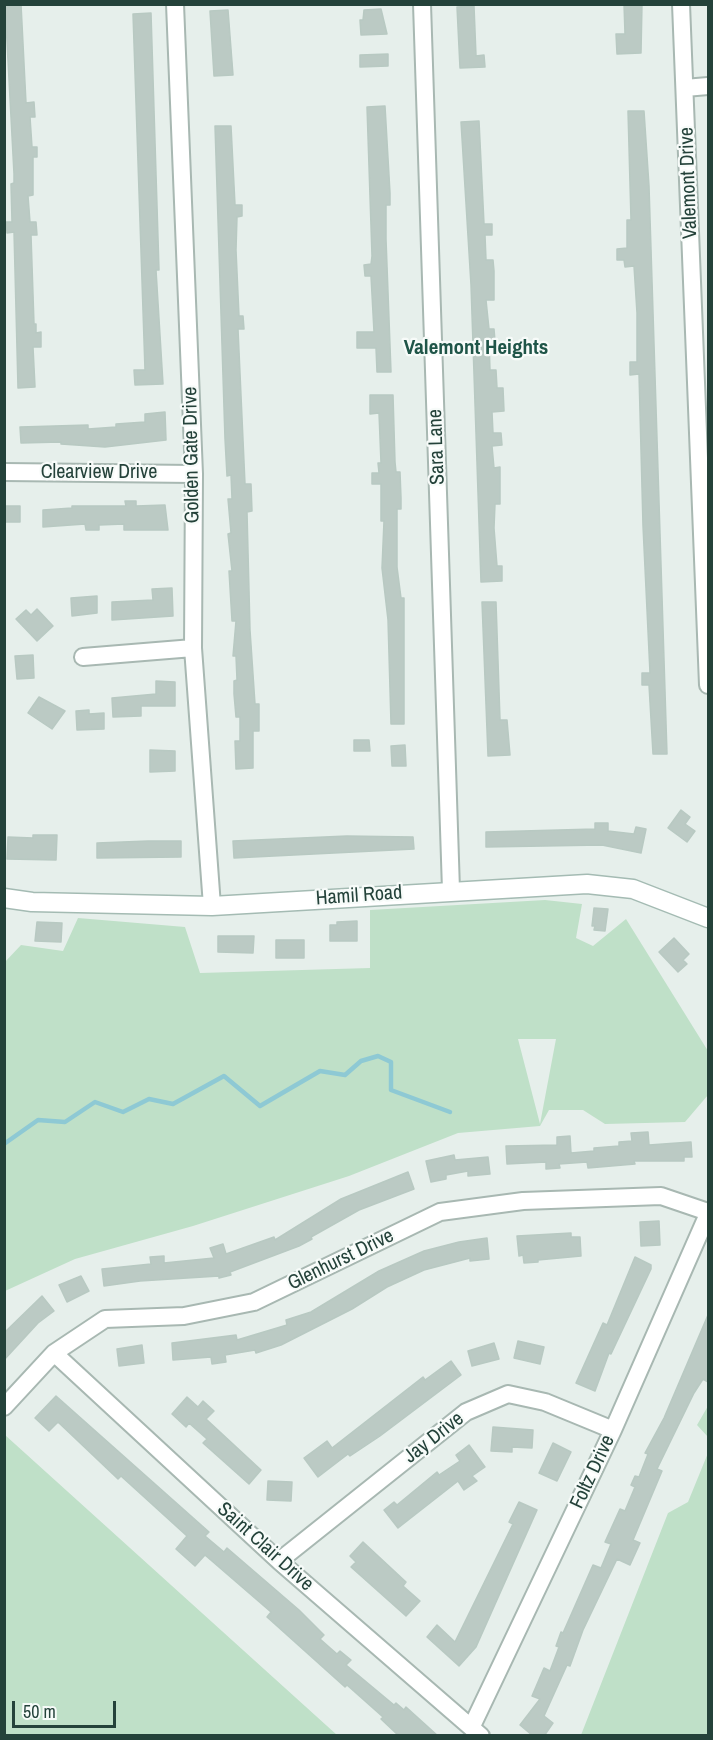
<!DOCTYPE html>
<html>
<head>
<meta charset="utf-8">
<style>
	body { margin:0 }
	#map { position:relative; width:713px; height:1740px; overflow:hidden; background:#e6efeb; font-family:"Archivo Narrow",sans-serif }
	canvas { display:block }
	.frame { position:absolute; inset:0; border:6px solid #24423a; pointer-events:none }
	.scale { position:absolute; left:12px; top:1701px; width:104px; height:27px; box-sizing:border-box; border:3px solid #24423a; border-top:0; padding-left:8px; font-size:18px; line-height:21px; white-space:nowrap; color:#24423a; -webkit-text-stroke:4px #f7fbf9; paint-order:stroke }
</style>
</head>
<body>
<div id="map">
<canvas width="713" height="1740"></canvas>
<div class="frame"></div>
<div class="scale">50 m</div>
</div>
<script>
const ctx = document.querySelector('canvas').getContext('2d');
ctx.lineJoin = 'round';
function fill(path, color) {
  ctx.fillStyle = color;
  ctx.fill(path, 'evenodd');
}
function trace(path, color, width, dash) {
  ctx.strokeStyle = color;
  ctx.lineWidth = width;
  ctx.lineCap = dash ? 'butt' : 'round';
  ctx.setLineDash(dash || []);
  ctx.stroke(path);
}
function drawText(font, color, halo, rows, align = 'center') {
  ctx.font = font + ' "Archivo Narrow",sans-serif';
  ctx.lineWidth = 4.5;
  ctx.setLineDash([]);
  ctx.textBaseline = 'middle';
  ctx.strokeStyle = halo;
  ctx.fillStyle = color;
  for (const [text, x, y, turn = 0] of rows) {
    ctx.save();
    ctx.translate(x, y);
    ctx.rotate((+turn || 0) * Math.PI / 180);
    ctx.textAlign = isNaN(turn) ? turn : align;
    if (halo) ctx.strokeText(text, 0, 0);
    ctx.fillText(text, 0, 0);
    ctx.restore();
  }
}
fill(new Path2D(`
	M545 900 582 904 576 938 593 946 626 919 708 1051V1095L685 1122 605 1124 583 1110H549L540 1126 458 1133 349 1176 193 1226 75 1259 5 1291 4 963 21 945 63 951 78 918 185 927 200 973 370 968V910ZM556 1039 540 1124 518 1039Z
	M708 1406V1437L697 1425Z
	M4 1435H5L337 1735H5Z
	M708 1453V1735H581L668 1513 688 1502Z`), '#bfe0c8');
trace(new Path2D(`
	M4 1144 38 1120 65 1122 95 1102 123 1112 149 1099 173 1104 224 1076 260 1106 320 1071 345 1075 361 1061 378 1056 391 1062V1090L450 1112`), '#8ec9d4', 4.5);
const building = new Path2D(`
	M5 4H21L26 103 34 102 35 117H30L32 147H37V157H33V195L28 196 30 222H36L37 235H31L34 324H36V333L41 332V347H33L35 387 18 388 14 232 7 233 6 222H12L11 184 14 183V174Z
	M624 4H642L641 53 617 54 616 34H625Z
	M474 6 476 56 484 55 485 67 460 68 457 7Z
	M381 9 387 34 361 35 360 20H363L364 10Z
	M228 10 233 75 214 76 210 11Z
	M151 13 159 270H156L163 384 135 385 134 370H145L133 14Z
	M388 54V66L360 67V55Z
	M385 106 390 193V205H386V239L391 372H377L376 348H357V332H374L371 276H365L364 265 371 264 372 256 367 107Z
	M628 111H644L649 186 667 754H653L649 685H642V673H650L643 526 639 374 630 375V362H637V313L634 266 625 267 624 260H617V249L627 248V220H631Z
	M479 121 484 224H492V235H485L486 260H493L494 271V300H486L489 329H494L495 341H489L490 370H496L497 388H503L504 411 492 412 493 433H501L502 445 492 446 494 468 500 467V504H495L494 528 497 566H502V581L481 582 471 285 461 122Z
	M215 126H231L235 205H242V216L237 217 236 250 239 316H243L244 329H238L245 484H251L252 511 247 512 250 630 255 704H259V731H253V768L236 769 235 741H240V717H236L234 694V681L237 680 236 656H233L236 621H232L229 571H232L228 534 231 533 228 499H232L231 475 227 476 225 439Z
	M370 395H393L395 462 396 472H400L401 498V509H397V567L401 598H404V724H391L388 620 382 568 384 521H381V484H372V473H379L378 463H381L379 413 370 414Z
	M165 412 166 440 105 447 61 444V442L21 443 20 427 88 425V429L116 427V424L145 422V414Z
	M125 501H136V506L165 505 168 530H124V524L99 525V530H86L85 524 43 527V510L72 508V506H126Z
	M4 506H20V522H4Z
	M172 588 173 616 112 620V602L153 600 152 589Z
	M97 596V613L72 616 71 598Z
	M482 602H496L500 720H507L510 755 488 756Z
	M37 609 53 626 37 641 16 619 26 610 31 615Z
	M33 655 34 678 17 679 15 656Z
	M156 681 175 682V706H141V716L113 717 112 698 156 694Z
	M39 697 65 711 52 729 28 713Z
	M89 710V714L104 713V729L77 730 76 711Z
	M354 740H369L370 751H354Z
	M405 745 406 766H392L391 746Z
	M150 750 175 751V771L150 772Z
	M681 810 690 817 685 824 695 831 687 842 668 828Z
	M595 823H608V831L634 834 636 827 646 829 641 853 602 845 486 847V832L595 829Z
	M33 835H57L56 860 7 859 8 837 33 838Z
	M347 836 413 837 414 849 234 858 233 841Z
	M148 841H181V857L97 858V843Z
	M594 908 608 909 605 931 594 930 595 926H592Z
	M357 921V941H330V925H337V922Z
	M37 922 62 923 61 942 35 941Z
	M218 936H254L253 953 218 952Z
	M674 938 689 954 683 960 687 964 678 972 659 952Z
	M276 940H304V958H276Z
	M648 1132 649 1145 691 1142 692 1157H684V1161H634L635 1164 588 1168 587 1162 559 1164 560 1168 546 1169V1162L507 1164 506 1146 557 1145V1137L570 1136 571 1153 594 1151V1148L619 1146V1142L632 1141 631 1133Z
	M454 1155 455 1160 488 1157 490 1174 468 1176V1171L446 1175V1179L431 1182 426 1161Z
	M408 1172 414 1189 359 1210 311 1237 312 1239 299 1246 230 1272 231 1275 219 1278V1276L140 1281 104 1286 102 1269 151 1264 150 1257 164 1256V1263L214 1258 210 1248 223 1244 226 1254 274 1237 275 1240 341 1199Z
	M659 1221 660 1245 641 1246 640 1222Z
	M571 1233V1237H580L581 1256 538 1260V1262L524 1263 523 1255 519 1256 517 1236Z
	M487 1238 489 1259 470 1261V1258L424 1270 387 1287 352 1309 281 1345 256 1353 255 1350 225 1355 226 1362 212 1364 211 1357 173 1360 172 1343 236 1335 237 1340 287 1325 286 1320 311 1312 379 1271 424 1251 459 1242Z
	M635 1257 651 1265V1269L611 1354 609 1353 595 1391 576 1383 603 1323 607 1325Z
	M81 1276 89 1291 67 1302 59 1285Z
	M42 1296 54 1311 38 1323 4 1360V1333Z
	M708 1315V1382L703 1379 694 1393 657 1469 662 1471 633 1540 640 1543 630 1565 617 1559 583 1630 570 1666 567 1665 544 1716 553 1723 544 1736H533L520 1725 540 1699 532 1696 544 1668 550 1671 559 1647 556 1646 561 1632 563 1633 593 1565 601 1568 611 1544 605 1542 620 1509 625 1511 635 1487 631 1485 635 1476 639 1477 648 1454 645 1453 664 1418Z
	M518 1341 544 1347 540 1364 514 1358Z
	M494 1343 499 1359 472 1366 468 1351Z
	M142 1345 144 1363 119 1366 117 1349Z
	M451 1361 461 1375 380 1436 350 1456 348 1454 318 1477 304 1458 327 1441 332 1448 423 1377 425 1380Z
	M56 1396 209 1532 205 1536 224 1552 227 1548 299 1610 324 1635 320 1639 337 1654 340 1651 351 1660 346 1665 394 1705 396 1703 404 1710 406 1707 438 1736H399L381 1719 383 1717 347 1685 345 1687 267 1617 271 1612 205 1555 195 1566 176 1549 187 1536 121 1476 118 1479 58 1422 49 1431 35 1418Z
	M187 1397 198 1407 203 1401 214 1411 206 1419 261 1470 249 1484 203 1443 207 1439 189 1423 186 1427 172 1414Z
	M493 1427 533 1430 532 1448 512 1447V1452L491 1451Z
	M553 1443 571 1452 557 1481 539 1473Z
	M469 1445 485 1467 472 1476 477 1481 464 1490 458 1481 398 1528 384 1510 394 1502 397 1505 437 1472 439 1475 460 1461 456 1455Z
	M268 1481 292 1482 291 1501 267 1500Z
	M519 1502 537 1510 476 1647 459 1666 427 1637 437 1625 455 1642 513 1524 509 1522Z
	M363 1542 406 1582 403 1586 420 1601 406 1616 351 1567 356 1562 350 1556Z`);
fill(building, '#bbcac4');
trace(building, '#b8c9c2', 1.5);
const street = new Path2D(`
	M175 4 194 474 193 648 212 906
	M422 4 451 890
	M681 4 708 685
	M685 88 708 86
	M4 472 194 474
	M83 657 193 648
	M54 1353 279 1561 481 1736
	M4 1407 54 1353 105 1319 184 1316 254 1302 440 1212 523 1201 661 1196 708 1212
	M279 1561 466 1412 508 1394 545 1402 613 1430
	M472 1726 613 1430 708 1214`);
const secondary = new Path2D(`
	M4 898 32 902 212 906 587 884 633 889 708 918`);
trace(street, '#a8b8b2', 20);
trace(secondary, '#a4bbb3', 21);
trace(street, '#fff', 16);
trace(secondary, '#fff', 18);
drawText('20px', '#24423a', '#f7fbf9', [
	["Valemont Drive",689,183,-92],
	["Sara Lane",437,447,-92],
	["Golden Gate Drive",192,455,-91],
	["Clearview Drive",99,473],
	["Hamil Road",359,896,-4],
	["Glenhurst Drive",341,1260,-26],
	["Jay Drive",434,1438,-38],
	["Foltz Drive",593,1472,-65],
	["Saint Clair Drive",265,1547,42]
]);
drawText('bold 21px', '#1f5548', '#f7fbf9', [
	["Valemont Heights",476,348]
]);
</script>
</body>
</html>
